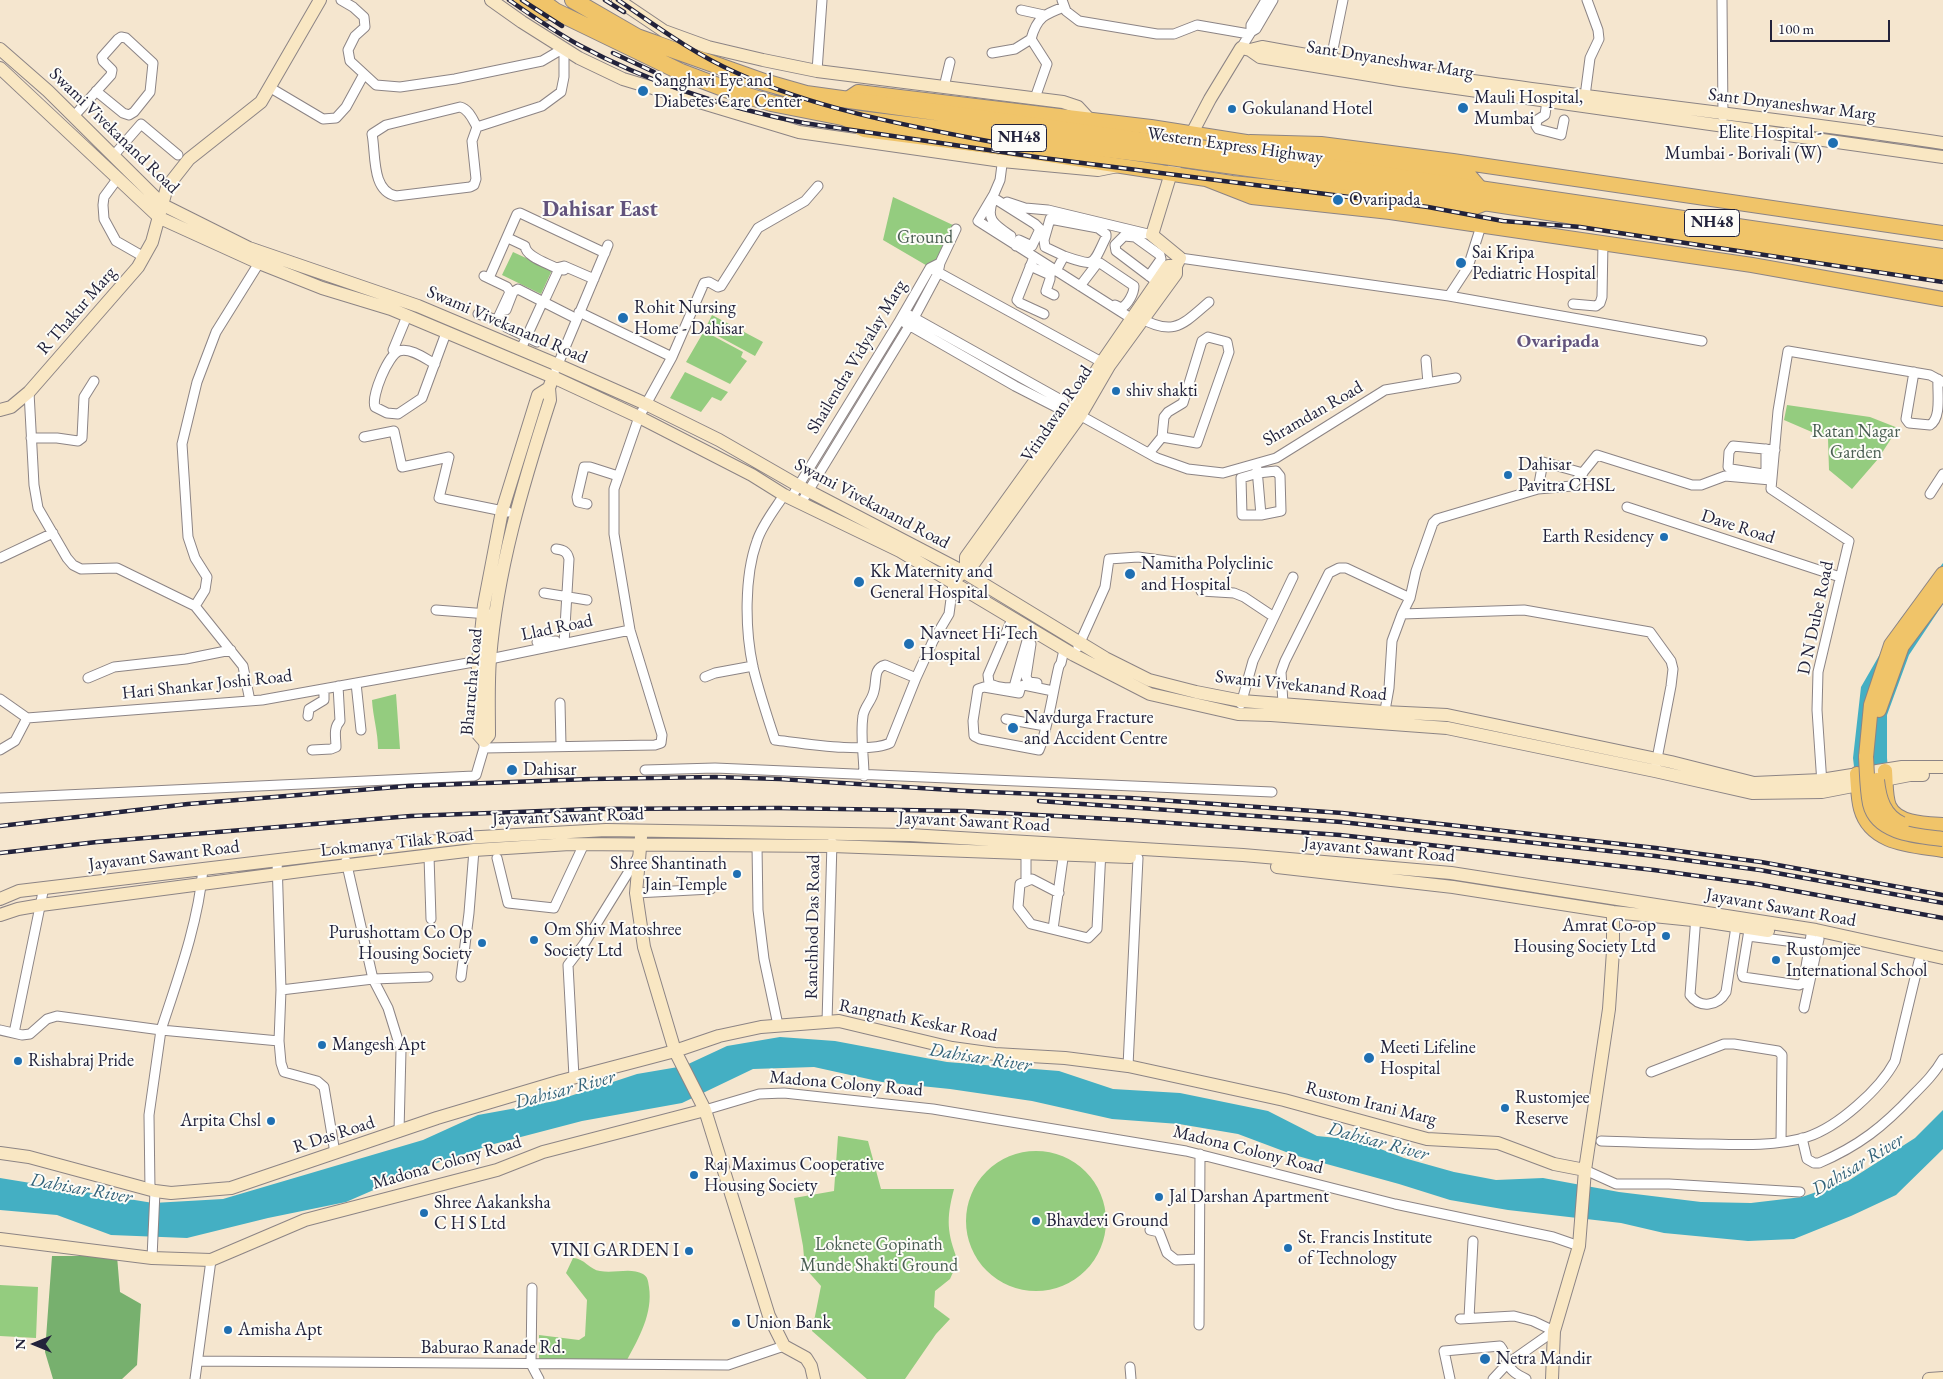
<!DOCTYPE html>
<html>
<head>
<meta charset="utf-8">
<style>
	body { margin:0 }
	#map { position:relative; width:1943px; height:1379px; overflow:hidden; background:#f5e6cf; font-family:"EB Garamond",serif }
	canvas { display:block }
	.north { position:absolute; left:10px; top:1319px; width:50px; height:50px; -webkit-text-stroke:4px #fdfcf7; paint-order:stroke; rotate:270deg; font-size:14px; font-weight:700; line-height:20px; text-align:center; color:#22223b }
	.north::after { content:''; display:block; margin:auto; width:18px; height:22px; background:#22223b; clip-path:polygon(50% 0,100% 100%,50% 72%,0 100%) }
	.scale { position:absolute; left:1770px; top:20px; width:120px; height:22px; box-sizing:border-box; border:2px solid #22223b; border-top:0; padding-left:6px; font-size:15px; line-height:18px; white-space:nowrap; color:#22223b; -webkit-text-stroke:4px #fdfcf7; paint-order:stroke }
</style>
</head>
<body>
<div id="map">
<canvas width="1943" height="1379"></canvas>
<div class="north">N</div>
<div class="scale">100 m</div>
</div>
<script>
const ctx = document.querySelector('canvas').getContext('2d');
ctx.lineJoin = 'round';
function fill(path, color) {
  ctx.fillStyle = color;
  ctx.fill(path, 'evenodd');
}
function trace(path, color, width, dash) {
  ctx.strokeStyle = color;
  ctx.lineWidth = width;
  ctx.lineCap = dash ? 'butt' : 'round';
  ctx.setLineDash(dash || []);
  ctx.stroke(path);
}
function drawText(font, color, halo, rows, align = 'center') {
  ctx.font = font + ' "EB Garamond",serif';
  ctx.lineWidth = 4;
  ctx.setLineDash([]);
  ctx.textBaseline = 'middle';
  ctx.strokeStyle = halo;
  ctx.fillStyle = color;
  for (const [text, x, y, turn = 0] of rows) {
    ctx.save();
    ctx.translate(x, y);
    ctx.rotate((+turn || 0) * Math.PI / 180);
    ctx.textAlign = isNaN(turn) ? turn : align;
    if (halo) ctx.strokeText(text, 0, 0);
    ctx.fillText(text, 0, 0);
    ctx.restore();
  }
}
fill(new Path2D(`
	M893 197 955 226 936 271 883 240Z
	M513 252 552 270 541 294 502 275Z
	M712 315 763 342 755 356 705 329Z
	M704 331 743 352 741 357 747 361 730 384 686 362Z
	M685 372 728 392 721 401 712 397 701 412 670 398Z
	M1787 405 1870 417 1898 428 1878 459 1852 489 1829 470 1828 439 1784 420Z
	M396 694 400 749H378C378 732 373 717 372 700Z
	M838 1136 868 1141 881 1189H954C946 1219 947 1233 958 1261L950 1279 935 1291 934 1307 950 1319 936 1334 905 1379H867L812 1331 821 1286 805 1268 803 1246 794 1198 834 1191Z
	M966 1221a70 70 0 1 1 140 0a70 70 0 1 1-140 0Z
	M573 1258C584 1258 590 1270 600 1271 614 1274 630 1267 643 1274 648 1277 648 1281 649 1287 653 1313 639 1338 627 1360L539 1361V1335L579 1340 585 1336 587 1300 566 1273Z
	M0 1285 38 1287 36 1338 0 1336Z`), '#94cc7f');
fill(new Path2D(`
	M52 1256H117L120 1292 141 1304 137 1365 122 1379H53L45 1352Z`), '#77b06e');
fill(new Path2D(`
	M1943 563V604L1909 655 1887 715V758L1891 804 1918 818 1943 819V853L1858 801 1853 758 1861 687 1899 621Z
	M780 1037 835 1041 947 1062 1059 1071 1113 1089 1180 1093 1268 1111 1317 1136 1357 1140 1404 1158 1454 1172 1496 1180 1543 1178 1619 1192 1701 1202 1751 1203 1802 1197 1848 1181 1915 1138 1943 1110V1149L1896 1195 1851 1216 1794 1239 1748 1241 1664 1233 1621 1223 1508 1210 1450 1200 1399 1184 1294 1155 1238 1134 1179 1124 1112 1119 1032 1101 950 1089 882 1082 814 1067 753 1069 682 1103 582 1121 494 1144 431 1165 346 1202 268 1218 187 1238 111 1235 57 1215 0 1210V1178L153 1203 223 1199 423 1140 478 1115 555 1101 637 1074 684 1066 727 1046Z`), '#44afc3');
const street = new Path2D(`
	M341 0 353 7 364 17 365 27 355 36 348 50 350 61 376 85 400 87 455 79 542 61 564 48
	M1062 0 1066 11 1079 21 1157 34H1174L1197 25 1249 34
	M1722 0 1723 117
	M1021 10 1044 15
	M1251 32 1256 29 1273 0
	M1241 48 1251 32V25L1266 0
	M992 53 1015 49 1031 39
	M1331 59 1343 0
	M817 71 822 0
	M269 87 323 119 336 118 346 107 364 74
	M944 87 950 62
	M1585 96 1590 58 1599 39 1598 30 1587 0
	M1035 98 1047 64 1031 39C1037 17 1045 14 1064 7
	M1547 101 1545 115 1537 120 1536 126 1538 129 1561 135 1564 120
	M74 116 111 75 112 70 103 61 102 57 118 39 121 37 126 38 153 63 150 92 134 112 129 115 123 113 96 91
	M477 127C473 120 469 109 460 107L386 125 372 134C376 153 371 191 396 196L470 187 474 185 476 179 472 141 477 127 542 106 561 92 564 77V48
	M114 155 141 124 178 155
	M1003 157 1000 180 994 194 978 221 1137 322
	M118 178 104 197 103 205 104 219 116 241 144 257
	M1007 202 1025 208 1048 210 1152 235
	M1011 236C995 225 985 220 993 200H997L1035 224 1040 229 1032 246 1019 240 1016 246
	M508 238 525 246C526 257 547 263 556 268L564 266 594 279
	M1034 257 1017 300 1020 303 1044 314
	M1180 258 1449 296 1702 341
	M1030 266 1050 275V279L1046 291 1054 295
	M934 270 1107 365
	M1056 271 1064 256 1045 247 1044 240 1050 219 1098 228 1106 234V237C1092 266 1096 267 1064 256
	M1149 276 1161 259 1160 255 1135 237 1124 236 1115 245 1116 251 1157 282
	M489 278 517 214 520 213 605 253
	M1080 286 1096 265 1100 263 1134 286C1134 293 1128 305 1121 308L1115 305
	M1449 296 1468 267 1481 226
	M546 297 558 271 559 269 564 270
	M1573 304 1596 306 1600 303 1602 297 1603 243
	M506 310 513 292 518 289 577 319
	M579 312 672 357
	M478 314 497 320 510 292 507 287 484 276
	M909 315 1063 401 1065 407
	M1138 317C1174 337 1182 325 1209 302
	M900 320 1015 386 1058 408 1065 407 1157 458 1188 469 1223 473 1276 458 1385 390 1456 378
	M506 327 537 342
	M521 349 543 301
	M393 350 407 316
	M1426 360 1428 383
	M435 364C426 359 410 347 399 351 388 355 371 396 375 407L387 413 398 414 422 398 446 333
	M556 369 608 245
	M1914 372 1906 419 1909 423 1930 425C1942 418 1937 392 1938 379
	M29 392 34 485 38 508 67 558 73 565 81 569 117 568 195 606
	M364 437 394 431 402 467 449 457 439 498 508 512
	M31 438H57L78 441 82 438 84 397 94 381
	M1766 449V470L1763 474 1731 469 1728 467 1729 452 1733 446 1775 450
	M1149 453 1162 437 1197 443 1229 352 1227 342 1208 337 1202 341 1183 403 1168 412 1164 417 1162 437
	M1257 469 1261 515
	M1276 471 1280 476 1281 511 1261 515H1242L1241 478 1258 473Z
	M1538 489 1572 486 1597 455 1692 485H1701L1725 476 1771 480
	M1930 494 1943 474
	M784 495C775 509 762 525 757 541 744 577 745 630 753 667 759 692 767 716 775 740 801 743 868 754 890 743L916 678 933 641 949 614 953 584
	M791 498 900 320 930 268 940 263
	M801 503 914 318 938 273 940 263 956 229
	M587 504 578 502 577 497 584 467H590L618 476
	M1627 507 1840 577
	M556 549C563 550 567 551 569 559L564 644
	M0 558 53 533
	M1201 591 1234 593 1244 597 1274 617
	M544 593 587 600
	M436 610 488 614
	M1402 614 1410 598 1416 571 1433 523 1437 519 1538 489 1543 462 1583 473
	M1012 619 988 675 989 683C995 687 1008 689 1014 687L1030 630
	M537 642 556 641
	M1031 644 1026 677 1029 682 1037 683
	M1078 647 1105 587 1109 559 1138 557 1182 563
	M705 677 715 673 753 666
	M88 678 114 667 186 659 231 650
	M356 683 361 730
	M1053 691 1024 685 1021 686 1019 693 984 687 978 689 973 721 974 736 980 739 1039 750C1048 729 1053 690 1059 666L1061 663 1064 650
	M0 699 27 718
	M250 701 243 666 195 606 205 590 207 577 195 558 188 537 182 444 197 382 216 332 259 263
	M560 703 561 745
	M1283 703 1281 672 1285 661 1329 573 1339 568H1346L1410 598
	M1241 704 1253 661 1293 577
	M308 716 309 709 324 700V689
	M1384 716 1389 688 1392 641 1402 614 1524 610 1650 632 1671 661 1673 669 1671 686 1656 764
	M27 718 262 700 490 659 630 630
	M1006 719 1045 726
	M484 741V748L655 745 661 743 662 735 630 630 614 534V489L639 417 672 357 704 283 709 282 718 287 721 286 758 228 805 201 818 186
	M0 750 15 741 27 718
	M312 750 331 749 336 747C336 738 333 728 340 721L338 686
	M645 770 715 768 1272 792
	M864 776C864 756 860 736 863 716 864 707 872 701 874 691 877 681 873 668 885 665L916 678
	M1822 784 1817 710 1818 672 1849 541 1771 489 1778 411 1788 351 1930 375 1943 382
	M0 798 474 776 476 775 484 748
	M757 846 758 910 764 959 778 1025
	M1026 848V880
	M429 856 431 919
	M497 858 508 903 554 908 584 844
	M346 861 373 979 388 1008 401 1050 399 1132
	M636 893 711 889
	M1059 893 1032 879 1020 884 1018 907 1031 924 1088 938 1097 929 1101 850
	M1696 916 1690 995C1700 1009 1718 1006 1726 992L1737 920
	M1750 924 1742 973 1743 977 1799 985 1803 983 1804 979 1812 929
	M1053 929 1064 851
	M1748 936 1810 944
	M461 977 469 913 474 850
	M281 990 373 979 428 977
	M1804 1008 1819 939
	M827 1022 832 842
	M0 1030 22 1035 30 1034 47 1019 57 1016 161 1030C178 978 198 924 203 869
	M14 1033 44 887
	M279 1041 281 1063 284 1072 317 1081 324 1087 335 1153
	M1128 1066 1138 858
	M1651 1072 1724 1044H1734L1778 1051 1782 1055 1781 1142
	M574 1077 568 965 584 944 639 855
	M705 1110 759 1094 784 1093 933 1109 1186 1151 1395 1204 1553 1237 1579 1246
	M1802 1138 1807 1159 1814 1163H1819C1859 1146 1884 1126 1913 1095 1925 1083 1935 1073 1943 1059
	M1601 1141C1638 1142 1675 1144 1712 1144 1744 1145 1777 1146 1807 1137 1838 1127 1880 1089 1895 1061L1919 961
	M1585 1170 1616 1184H1669L1800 1192
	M150 1190 149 1115 161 1030 279 1041 281 990 277 860
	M1150 1230 1159 1232 1167 1253 1176 1260 1199 1259
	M152 1258 155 1191
	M532 1288 531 1364 539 1379
	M1469 1318 1473 1241
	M1460 1319 1514 1316 1533 1321 1554 1331
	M1199 1325 1200 1154
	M198 1361 728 1365 784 1346
	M1130 1367 1131 1379
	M195 1379 211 1260
	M1450 1379 1444 1351 1500 1346C1505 1352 1505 1355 1507 1362 1510 1371 1518 1375 1526 1379
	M1493 1379 1507 1364 1554 1331`);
const secondary = new Path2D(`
	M491 0 522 22 579 58 623 79 799 132 1002 161 1098 170 1118 166
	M618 0 664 31 708 47 763 60 817 71 1063 102 1078 107 1090 120
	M0 49 48 91 163 205 249 248 418 306 558 365 646 404 719 440 799 486 962 571 1105 658 1149 680 1196 692 1242 701 1384 712 1447 715 1671 762 1754 783 1821 780 1902 767H1943
	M1250 50 1262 47C1487 89 1716 109 1943 143
	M0 68 160 218 259 263 322 288 391 309 553 377 639 417 752 475 784 495 900 551 1074 655 1150 694 1238 714 1271 715 1447 728 1655 771 1752 793 1822 792 1910 775H1923
	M549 388 538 395 502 511 484 605 478 661 477 733 484 741 489 735C489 709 488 684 490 659 497 570 523 484 550 400L549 388 553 377
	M0 410 11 407 29 392 138 267 152 242 167 187 189 159 261 102 320 0
	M966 567V557L1071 411 1102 362 1168 266H1176
	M959 576 966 567 974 563 1080 416 1109 366 1176 274V266L1180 258 1152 235 1171 173 1210 99 1241 48 1250 50 1260 57 1400 80 1943 157
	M641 837 636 893 644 947 675 1051 705 1110 769 1316 784 1346 806 1358 811 1366 814 1379
	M1277 867 1453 887 1613 912 1703 921 1768 931
	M0 899 19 891 463 838 606 830 910 835 1243 855 1451 873 1816 930 1943 958
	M0 915 18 909 41 905 316 869 474 850 570 844 832 846 1130 857
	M0 1153 29 1157 155 1191 171 1193 231 1188 437 1118 561 1081 675 1051 719 1036 761 1027 839 1021 952 1048 995 1054 1065 1058 1128 1066 1284 1100 1427 1139 1498 1143 1554 1164 1585 1170
	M0 1239 152 1258 211 1260 305 1220 497 1170 543 1152 705 1110
	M1552 1379 1554 1331 1579 1246 1585 1170 1609 1009 1613 951V912
	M1929 1379 1943 1378`);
const primary = new Path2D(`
	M846 100 858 92 1151 127 1259 144
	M844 118 864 130 1004 148 1232 183 1370 197 1468 210 1486 203
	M1250 142 1321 144 1453 161 1943 233
	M1307 151 1469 175 1481 189
	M1206 179 1252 197 1390 212 1588 241 1752 265 1943 299
	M1879 710 1902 646 1943 591
	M1866 757 1871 705 1891 645 1943 574
	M1885 771C1886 782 1885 796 1889 806 1897 824 1927 824 1943 825
	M1857 774C1858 785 1858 798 1861 809 1871 845 1913 845 1943 850`);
const highway = new Path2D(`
	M522 0 542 13 548 12
	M540 0 555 11 681 72 731 91 771 103 842 117 1164 156
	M573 0 637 37 764 82 806 94 1166 144
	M1207 149 1943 257
	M1205 162 1399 189 1943 273`);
trace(street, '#8c8485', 11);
trace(secondary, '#8c8485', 14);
trace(primary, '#8c8485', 16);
trace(highway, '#8c8485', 18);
trace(street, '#fff', 9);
trace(secondary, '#f9e7c3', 12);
trace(primary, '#f0c469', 14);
trace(highway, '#f0c469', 16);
const rail = new Path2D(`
	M509 0C532 16 555 32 579 45 650 83 726 108 804 123L1043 158 1428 207 1503 221 1580 227 1943 282
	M522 0 562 26
	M605 0 624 12
	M618 0C656 26 694 54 737 73 830 115 934 130 1033 150
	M613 53 654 72
	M1039 801 1341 822 1655 856 1760 870 1943 903
	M0 826 188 804 409 786 590 779 715 777 780 779 967 791 1130 798 1342 813 1656 848 1761 862 1943 895
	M0 853 97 842 411 816 517 812 591 809 779 808 964 811 1129 820 1340 835 1654 870 1757 884 1943 918`);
trace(rail, '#22223b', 4.5);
trace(rail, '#fdfcf7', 2.5, [8]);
const primaryBridge = new Path2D(`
	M1866 757C1867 772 1867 789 1870 804 1877 834 1918 836 1943 839
	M1877 780C1879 799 1884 816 1902 824`);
const highwayBridge = new Path2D(`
	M1166 144 1207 149
	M1164 156 1205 162`);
trace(primaryBridge, '#8c8485', 16, []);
trace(highwayBridge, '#8c8485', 18, []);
trace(primaryBridge, '#f0c469', 14);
trace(highwayBridge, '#f0c469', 16);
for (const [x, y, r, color] of [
	[643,91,6,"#1f6fb2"],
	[1463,108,6,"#1f6fb2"],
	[1232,109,5,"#1f6fb2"],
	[1833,143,6,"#1f6fb2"],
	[1338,200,6,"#1f6fb2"],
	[1461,263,6,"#1f6fb2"],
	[623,318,6,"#1f6fb2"],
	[1116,391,5,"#1f6fb2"],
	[1508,475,5,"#1f6fb2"],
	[1664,537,5,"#1f6fb2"],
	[1130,574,6,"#1f6fb2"],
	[859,582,6,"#1f6fb2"],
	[909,644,6,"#1f6fb2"],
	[1013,728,6,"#1f6fb2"],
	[512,770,6,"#1f6fb2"],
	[737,874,5,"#1f6fb2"],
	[1666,936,5,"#1f6fb2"],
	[534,940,5,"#1f6fb2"],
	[482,943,5,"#1f6fb2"],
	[1776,960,5,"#1f6fb2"],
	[322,1045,5,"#1f6fb2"],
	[1369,1058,6,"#1f6fb2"],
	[18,1061,5,"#1f6fb2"],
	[1505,1108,5,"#1f6fb2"],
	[271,1121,5,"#1f6fb2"],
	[694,1175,5,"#1f6fb2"],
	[1159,1197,5,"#1f6fb2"],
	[424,1213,5,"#1f6fb2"],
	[1036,1221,5,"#1f6fb2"],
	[1288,1248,5,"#1f6fb2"],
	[689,1251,5,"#1f6fb2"],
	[736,1323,5,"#1f6fb2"],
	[228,1330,5,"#1f6fb2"],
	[1485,1359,6,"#1f6fb2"]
]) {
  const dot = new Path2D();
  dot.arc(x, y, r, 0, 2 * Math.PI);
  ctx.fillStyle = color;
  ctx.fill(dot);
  trace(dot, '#fdfcf7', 2);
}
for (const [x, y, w] of [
	[1019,138,55],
	[1712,223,55]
]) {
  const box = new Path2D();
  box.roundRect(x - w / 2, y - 13.5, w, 27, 4);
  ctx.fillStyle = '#fdfcf7';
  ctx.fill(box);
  trace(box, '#22223b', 1);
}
drawText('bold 16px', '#22223b', null, [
	["NH48",1019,138],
	["NH48",1712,223]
]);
drawText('18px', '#22223b', '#fdfcf7', [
	["Sant Dnyaneshwar Marg",1390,60,9],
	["Sant Dnyaneshwar Marg",1792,105,7],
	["Swami Vivekanand Road",114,131,44],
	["Western Express Highway",1235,146,8],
	["R Thakur Marg",77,311,-49],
	["Swami Vivekanand Road",507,325,23],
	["Shailendra Vidyalay Marg",857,357,-59],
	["Vrindavan Road",1057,414,-56],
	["Shramdan Road",1313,414,-30],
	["Swami Vivekanand Road",872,504,28],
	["Dave Road",1738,527,18],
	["D N Dube Road",1816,618,-78],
	["Llad Road",557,628,-12],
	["Bharucha Road",472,682,-85],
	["Hari Shankar Joshi Road",207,685,-6],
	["Swami Vivekanand Road",1301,686,6],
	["Jayavant Sawant Road",568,817,-2],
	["Jayavant Sawant Road",974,822,3],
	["Lokmanya Tilak Road",397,843,-6],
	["Jayavant Sawant Road",1379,850,5],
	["Jayavant Sawant Road",164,856,-7],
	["Jayavant Sawant Road",1781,908,10],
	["Ranchhod Das Road",813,927,-89],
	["Rangnath Keskar Road",918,1021,11],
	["Madona Colony Road",846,1084,5],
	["Rustom Irani Marg",1371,1104,14],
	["R Das Road",334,1135,-18],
	["Madona Colony Road",1248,1150,14],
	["Madona Colony Road",447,1163,-16],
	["Baburao Ranade Rd.",493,1348]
]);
drawText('18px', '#22223b', '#fdfcf7', [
	["Sanghavi Eye and",654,81],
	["Diabetes Care Center",654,102],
	["Mauli Hospital,",1474,98],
	["Mumbai",1474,119],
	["Gokulanand Hotel",1242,109],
	["Elite Hospital -",1822,133,"right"],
	["Mumbai - Borivali (W)",1822,154,"right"],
	["Ovaripada",1349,200],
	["Sai Kripa",1472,253],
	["Pediatric Hospital",1472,274],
	["Rohit Nursing",634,308],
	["Home - Dahisar",634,329],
	["shiv shakti",1126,391],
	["Dahisar",1518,465],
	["Pavitra CHSL",1518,486],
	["Earth Residency",1654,537,"right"],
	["Namitha Polyclinic",1141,564],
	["and Hospital",1141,585],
	["Kk Maternity and",870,572],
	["General Hospital",870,593],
	["Navneet Hi-Tech",920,634],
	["Hospital",920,655],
	["Navdurga Fracture",1024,718],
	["and Accident Centre",1024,739],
	["Dahisar",523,770],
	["Shree Shantinath",727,864,"right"],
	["Jain Temple",727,885,"right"],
	["Amrat Co-op",1656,926,"right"],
	["Housing Society Ltd",1656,947,"right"],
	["Om Shiv Matoshree",544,930],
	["Society Ltd",544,951],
	["Purushottam Co Op",472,933,"right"],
	["Housing Society",472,954,"right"],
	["Rustomjee",1786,950],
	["International School",1786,971],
	["Mangesh Apt",332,1045],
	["Meeti Lifeline",1380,1048],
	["Hospital",1380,1069],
	["Rishabraj Pride",28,1061],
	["Rustomjee",1515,1098],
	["Reserve",1515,1119],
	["Arpita Chsl",261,1121,"right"],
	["Raj Maximus Cooperative",704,1165],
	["Housing Society",704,1186],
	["Jal Darshan Apartment",1169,1197],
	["Shree Aakanksha",434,1203],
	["C H S Ltd",434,1224],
	["Bhavdevi Ground",1046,1221],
	["St. Francis Institute",1298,1238],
	["of Technology",1298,1259],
	["VINI GARDEN I",679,1251,"right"],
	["Union Bank",746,1323],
	["Amisha Apt",238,1330],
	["Netra Mandir",1496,1359]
], 'left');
drawText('18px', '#4a5e53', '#fdfcf7', [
	["Ground",925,238],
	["Ratan Nagar",1856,432],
	["Garden",1856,453],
	["Loknete Gopinath",879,1245],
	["Munde Shakti Ground",879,1266]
]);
drawText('bold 19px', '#62537c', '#fdfcf7', [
	["Ovaripada",1558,342]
]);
drawText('italic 19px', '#316178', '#fdfcf7', [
	["Dahisar River",980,1058,9],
	["Dahisar River",565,1090,-15],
	["Dahisar River",1378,1142,15],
	["Dahisar River",1858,1165,-31],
	["Dahisar River",81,1189,10]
]);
drawText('bold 22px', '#62537c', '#fdfcf7', [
	["Dahisar East",600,210]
]);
</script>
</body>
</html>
